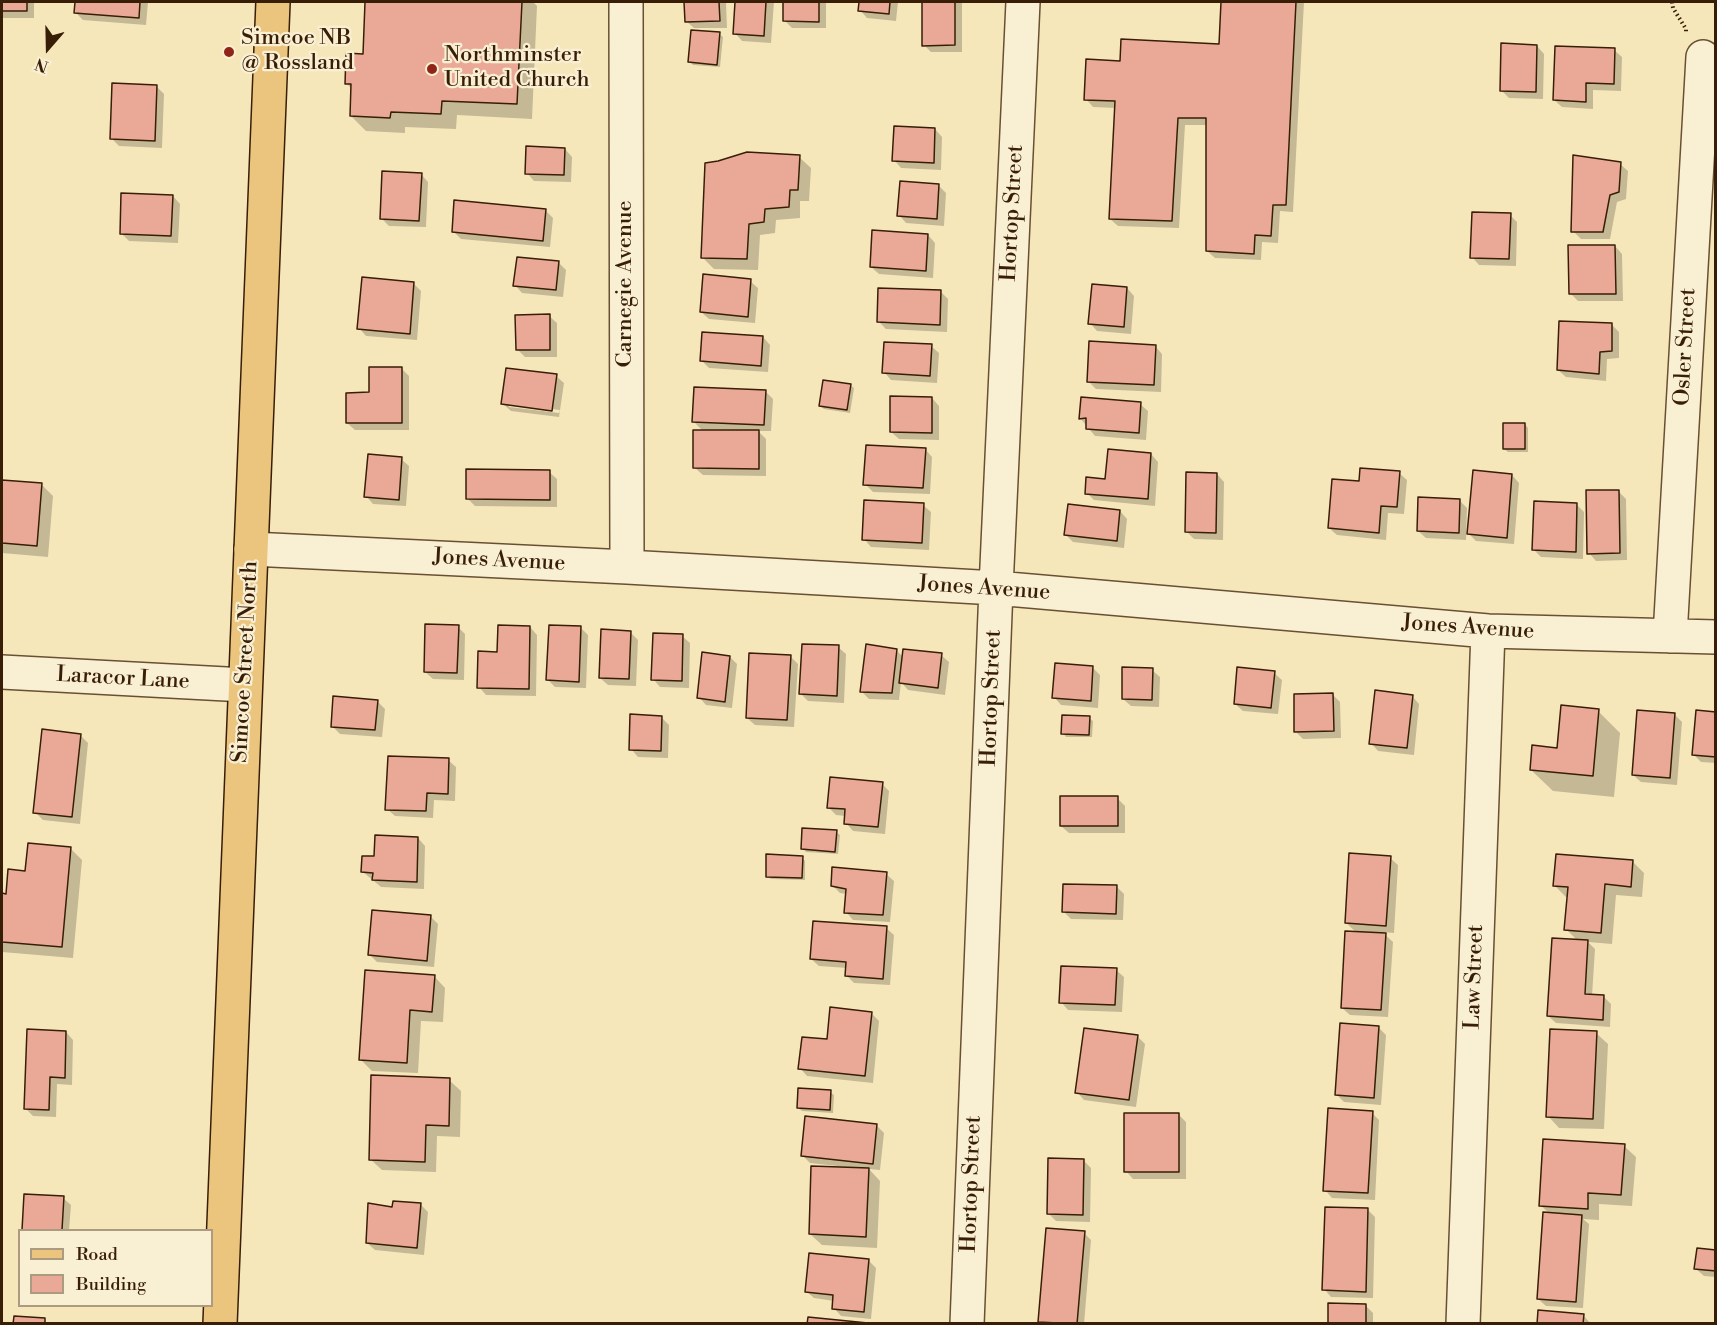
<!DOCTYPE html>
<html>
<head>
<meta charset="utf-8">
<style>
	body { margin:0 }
	#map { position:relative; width:1717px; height:1325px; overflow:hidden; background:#f6e7bb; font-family:"Libre Bodoni",serif }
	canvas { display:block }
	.frame { position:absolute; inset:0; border:3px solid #381e06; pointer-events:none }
	.legend { position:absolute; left:18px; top:1229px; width:195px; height:78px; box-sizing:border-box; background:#f9efd3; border:2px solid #ac9b81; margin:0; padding:8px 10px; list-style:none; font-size:18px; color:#381e06 }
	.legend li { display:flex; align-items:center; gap:12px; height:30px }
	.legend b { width:30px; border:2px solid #ac9b81 }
	.north { position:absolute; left:18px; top:18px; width:60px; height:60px; -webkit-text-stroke:4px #f9efd3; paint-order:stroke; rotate:200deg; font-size:16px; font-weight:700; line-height:24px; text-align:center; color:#381e06 }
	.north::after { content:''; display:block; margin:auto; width:21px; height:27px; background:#381e06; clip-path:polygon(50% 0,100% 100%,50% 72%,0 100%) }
</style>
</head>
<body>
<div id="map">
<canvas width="1717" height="1325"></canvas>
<div class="frame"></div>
<ul class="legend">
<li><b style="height:8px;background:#ebc47e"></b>Road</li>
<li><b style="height:16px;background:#eaa997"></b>Building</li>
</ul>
<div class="north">N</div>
</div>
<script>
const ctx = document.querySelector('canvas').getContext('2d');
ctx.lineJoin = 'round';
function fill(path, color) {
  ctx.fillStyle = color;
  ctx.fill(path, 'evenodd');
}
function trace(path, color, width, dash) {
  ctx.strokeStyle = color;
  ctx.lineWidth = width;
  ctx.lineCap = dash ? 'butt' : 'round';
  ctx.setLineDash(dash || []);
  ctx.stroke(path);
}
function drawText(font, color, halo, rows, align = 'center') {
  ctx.font = font + ' "Libre Bodoni",serif';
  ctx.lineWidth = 4.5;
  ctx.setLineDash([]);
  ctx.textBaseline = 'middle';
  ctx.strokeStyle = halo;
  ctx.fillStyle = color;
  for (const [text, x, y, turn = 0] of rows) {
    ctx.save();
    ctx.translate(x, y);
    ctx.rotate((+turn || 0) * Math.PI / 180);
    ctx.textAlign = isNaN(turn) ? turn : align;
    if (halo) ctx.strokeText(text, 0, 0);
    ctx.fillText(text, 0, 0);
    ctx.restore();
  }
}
fill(new Path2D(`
	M2 2H34V18H2Z
	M76 2H148L146 25 83 20 76 13Z
	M367 2H533L537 6 532 119 457 115 456 129 405 127V133L366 131 351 116 352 89 347 84 365 56Z
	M686 2H726L727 28H694L686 21Z
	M736 2H774L771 43 742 41 735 33Z
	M785 2H826V28H792L784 20Z
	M861 2H898L896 21 867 18 860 10Z
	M924 2H962V52H931L924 45Z
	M1222 2H1304L1293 212 1280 211 1278 243 1262 242 1261 260 1215 258 1207 251 1208 125H1185L1179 228 1118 226 1110 219 1116 108 1093 107 1086 99 1121 63 1220 45Z
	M719 34 723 37 720 67 693 65 689 61Z
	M1537 46 1544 54 1543 99 1509 98 1501 90Z
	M1614 50 1622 57 1621 91 1593 90V109L1562 107 1554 100Z
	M156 86 164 94 162 148 119 146 111 138Z
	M935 129 942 137 941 170 901 168 894 160Z
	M565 149 572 157 571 182 534 181 527 173Z
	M799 157 811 168 809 201H800V218L776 220 775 233 760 235 758 270 714 269 703 258Z
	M1620 164 1628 171 1626 199 1617 202 1610 239H1581L1573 231Z
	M421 174 428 182 426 227 389 226 381 218Z
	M938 185 946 193 944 226 906 223 899 215Z
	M173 196 180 204 178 243 129 241 121 233Z
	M545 210 553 218 550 247 461 239 453 231Z
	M1510 215 1517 222 1516 266 1479 265 1472 257Z
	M928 235 935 243 933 278 879 274 871 267Z
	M1615 246 1622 254 1623 301H1578L1570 293Z
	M559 263 566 270 563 297 522 293 515 285Z
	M750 281 758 288 755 323 709 319 701 312Z
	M413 283 421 291 417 340 366 336 359 328Z
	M1127 288 1134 296 1131 334 1097 331 1090 323Z
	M940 291 948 299 947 332 886 329 879 322Z
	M549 316 557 323V357H525L518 350Z
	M1611 324 1619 332V358L1607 359 1606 381 1566 377 1558 370Z
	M763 337 770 345 768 372 709 368 701 360Z
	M931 346 939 353 937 383 891 380 884 372Z
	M1155 346 1162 354 1161 392 1096 389 1089 382Z
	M401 368 409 376V430H355L347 423 371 394Z
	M556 376 564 383 559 417 511 411 503 404ZM509 404 560 410 559 413 509 407Z
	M850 385 854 388 850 413 824 409 820 406Z
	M765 391 773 399 771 431H758L766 439V476L703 475 695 468 704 432 694 422Z
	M932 398 939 406V440L899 439 891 432Z
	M1140 404 1148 411 1146 440 1095 436 1080 418Z
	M1525 424 1528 428V452H1508L1504 449Z
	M925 449 932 457 930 494 873 492 865 484Z
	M1151 454 1158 462 1155 506 1094 500 1087 493Z
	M401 459 409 466 406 506 373 504 366 496Z
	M549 472 557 479V507L475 506 467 498Z
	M1399 473 1407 480 1404 514 1388 513 1386 540 1337 535 1329 528Z
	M1217 474 1224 482 1223 540 1194 539 1186 531Z
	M1512 475 1519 483 1514 544 1476 541 1469 534Z
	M2 481 42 485 53 496 48 557 2 553Z
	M1618 491 1626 499 1627 560 1596 561 1589 553Z
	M1459 500 1467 508 1466 540 1426 538 1418 531Z
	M1576 504 1584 512 1583 559 1541 557 1534 550Z
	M923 505 931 512 929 550 871 547 864 539Z
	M1120 511 1127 519 1124 548 1073 542 1066 535Z
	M458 627 465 634 464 680 433 679 425 672Z
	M530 627 537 635 536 696 486 695 479 687 498 653Z
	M581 628 588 635 586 688 555 687 547 679Z
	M630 632 638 640 636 686 608 685 600 678Z
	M682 636 690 643 689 688 660 687 653 679Z
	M838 647 846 654 844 703 808 701 801 694Z
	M896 650 904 658 941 655 949 662 945 695 908 690 901 682 899 700 869 699 861 691Z
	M730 657 737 664 732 708 706 705 699 697Z
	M791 657 798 664 794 727 755 725 747 718Z
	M1093 668 1100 675 1098 708 1061 705 1054 697Z
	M1152 670 1160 677 1159 707 1131 706 1123 699Z
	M1274 673 1282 680 1278 714 1243 711 1235 704Z
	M1332 694 1340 702 1341 738 1303 739 1296 732Z
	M1412 696 1419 704 1414 755 1378 751 1371 743Z
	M377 701 385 709 382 737 340 734 332 726Z
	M1598 711 1620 733 1614 797 1553 791 1531 770 1558 749Z
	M1716 713V763L1701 762 1693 754Z
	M1674 714 1682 722 1677 785 1641 782 1633 775Z
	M661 717 669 725 668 758 638 757 631 749Z
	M1089 718 1093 721 1092 737H1066L1063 733Z
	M80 735 88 743 80 824 43 820 35 812Z
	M448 760 456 767 455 801 434 800 433 818 395 816 387 809Z
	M882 784 889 791 885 834 853 831 846 823V816L836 815 828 807Z
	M1117 798 1125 806V833H1069L1061 826Z
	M836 832 840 835 838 854 806 852 803 848Z
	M418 838 425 846 424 889 381 887 363 872 376 858Z
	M71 849 82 860 73 958 2 952V895H7Z
	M802 857 805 861V880L771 879 767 876Z
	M1390 858 1398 865 1394 933 1382 932 1393 942 1388 1017 1350 1015 1342 1008 1357 933 1346 923Z
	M1633 862 1644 873 1642 897 1616 895 1612 944 1588 942 1595 949 1592 996 1604 997 1611 1004 1610 1027 1556 1023 1548 1016 1578 941 1566 929 1569 897H1566L1554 885Z
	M886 874 894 881 890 922 853 920 846 912 847 894 840 893 832 885Z
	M1117 887 1124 894 1123 920 1071 919 1064 912Z
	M430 916 438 924 434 967 377 962 370 955Z
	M886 928 894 935 890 985 854 983 846 975 847 968 819 966 811 959Z
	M1116 970 1124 977 1122 1012 1068 1010 1061 1002Z
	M434 976 445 988 443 1022 421 1021 418 1073 372 1071 361 1060Z
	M871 1013 879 1021 873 1083 807 1076 800 1068 828 1041Z
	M1378 1027 1386 1035 1381 1105 1344 1102 1337 1095Z
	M66 1032 73 1040 72 1085 57 1084 56 1117 33 1116 26 1109Z
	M1596 1033 1608 1044 1604 1129 1559 1128 1548 1116Z
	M1137 1036 1145 1044 1136 1107 1084 1100 1077 1092Z
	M449 1080 461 1091 460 1137 437 1136 436 1172 382 1170 370 1159Z
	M830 1092 834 1095 833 1113 802 1111 798 1108Z
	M1372 1113 1379 1120 1375 1200 1332 1198 1325 1190Z
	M1179 1115 1186 1122V1179H1133L1126 1171Z
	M876 1125 884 1133 880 1170 869 1169 880 1181 877 1248 822 1245 810 1234 837 1166 810 1163 802 1155Z
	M1624 1146 1636 1157 1632 1206 1599 1204V1220L1583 1219 1589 1224 1583 1308 1546 1306 1538 1299 1550 1214 1540 1205Z
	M1083 1160 1091 1168 1090 1222 1056 1221 1048 1213Z
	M26 1196 63 1198 71 1205 69 1230H24Z
	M420 1204 428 1212 424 1255 375 1250 367 1243Z
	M1368 1210 1375 1217 1373 1298 1331 1297 1324 1289Z
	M1084 1233 1091 1240 1084 1324H1042L1040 1321Z
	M1716 1251V1277L1704 1276 1696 1269Z
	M868 1260 876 1268 871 1319 841 1316 834 1308V1301L814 1298 806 1291Z
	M1366 1306 1373 1313V1324H1329Z
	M1583 1315 1591 1324H1538Z`), '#0003');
const building = new Path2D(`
	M2 2H27V11H2Z
	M75 2H140L139 18 74 13Z
	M365 2H522L517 104 442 101 441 114 391 112 390 118 350 116 351 84H345L346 53 363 54Z
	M684 2H719L720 21 685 22Z
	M735 2H766L764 36 733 34Z
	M783 2H819V22L783 21Z
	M859 2H890L889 14 858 11Z
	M922 2H955V45L922 46Z
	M1221 2H1296L1286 205H1273L1271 236 1255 235 1254 254 1206 251V118H1178L1172 221 1109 219 1115 101 1084 100 1086 59 1120 61 1121 39 1219 44Z
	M691 30 720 32 717 65 688 62Z
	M1501 43 1537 45 1536 92 1500 91Z
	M1555 46 1615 48 1614 84 1586 83V102L1553 100Z
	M112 83 157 85 155 141 110 139Z
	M894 126 935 128 934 163 892 161Z
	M526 146 565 148 564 175 525 174Z
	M747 152 800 155 798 190H790L789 207 765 209 764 222 749 224 747 259 701 258 705 163 718 161Z
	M1573 155 1621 162 1619 192 1610 195 1603 232H1571Z
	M382 171 422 173 419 221 380 219Z
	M900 181 939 184 937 219 897 216Z
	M121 193 173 195 171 236 120 234Z
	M454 200 546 209 543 241 452 232Z
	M1472 212 1511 213 1509 259 1470 258Z
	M872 230 928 234 926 271 870 267Z
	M1568 245H1615L1616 294H1569Z
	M517 257 559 261 556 290 513 286Z
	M703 274 751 279 748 317 700 312Z
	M362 277 414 282 410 334 357 329Z
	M1092 284 1127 287 1124 327 1088 324Z
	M878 288 941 290 940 325 877 322Z
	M550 314V350H516L515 315Z
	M1559 321 1612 323V351L1600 352 1599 374 1557 370Z
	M702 332 763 336 761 366 700 361Z
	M1089 341 1156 345 1154 385 1087 382Z
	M884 342 932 344 930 376 882 373Z
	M369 367H402V423H346V393L369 392Z
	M506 368 557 374 552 411 501 404Z
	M823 380 851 384 847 410 819 406Z
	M694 387 766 390 764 425 692 422Z
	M890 396 932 397V433L890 432Z
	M1081 397 1141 402 1139 433 1086 429V418L1079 419Z
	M1503 423H1525V449H1503Z
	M693 430H759V469L693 468Z
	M866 445 926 448 923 488 863 485Z
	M1108 449 1151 453 1148 499 1085 494 1086 477 1105 479Z
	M368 454 402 457 399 500 364 497Z
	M1360 468 1400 471 1397 507 1381 506 1379 533 1328 528 1332 479 1359 481Z
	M466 469 550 470V500L466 499Z
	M1473 470 1512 474 1507 538 1467 534Z
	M1186 472 1217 473 1216 533 1185 532Z
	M2 480 42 483 37 546 2 543Z
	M1586 490H1619L1620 553 1587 554Z
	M1418 497 1460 499 1459 533 1417 531Z
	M864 500 924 503 922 543 862 540Z
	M1534 501 1577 503 1576 552 1532 550Z
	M1068 504 1120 510 1117 541 1064 535Z
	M425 624 459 625 457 673 424 672Z
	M498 625 530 626 529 689 477 688 478 651 497 652Z
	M549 625 581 626 579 682 546 680Z
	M601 629 631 631 629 679 599 678Z
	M653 633 683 634 682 681 651 680Z
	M802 644 839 645 837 696 799 694Z
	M866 644 897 649 892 693 860 692Z
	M903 649 942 653 938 688 899 683Z
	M702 652 730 656 725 702 697 698Z
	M749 653 791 655 787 720 746 718Z
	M1055 663 1093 666 1091 701 1052 698Z
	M1122 667 1153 668 1152 700 1122 699Z
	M1237 667 1275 671 1271 708 1234 704Z
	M1375 690 1413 695 1407 748 1369 744Z
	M1333 693 1334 731 1294 732V694Z
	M333 696 378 700 375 730 331 727Z
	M1561 705 1599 709 1593 776 1530 770 1532 745 1557 748Z
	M1637 710 1675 713 1670 778 1632 775Z
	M1696 710 1716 712V757L1692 755Z
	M630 714 662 716 661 751 629 750Z
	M1062 715 1090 716 1089 735 1061 734Z
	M42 729 81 734 72 817 33 813Z
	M388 756 449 758 448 794 427 793 426 811 385 810Z
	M830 777 883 782 878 827 844 824 845 809 827 808Z
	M1060 796H1118V826H1060Z
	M802 828 837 830 835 852 801 849Z
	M375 835 418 837 417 882 372 880 373 873 361 872 362 856H374Z
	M28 843 71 847 62 947 2 942V893L6 894 8 869 25 871Z
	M1349 853 1391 856 1386 926 1345 923Z
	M766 854 803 856 802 878 766 877Z
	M1556 854 1633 860 1631 887 1605 884 1601 933 1564 930 1568 887 1553 886Z
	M832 867 887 872 883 915 844 913 846 889 831 886Z
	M1063 884 1117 885 1116 914 1062 912Z
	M372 910 431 915 427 961 368 955Z
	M813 921 887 926 883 979 845 976 846 962 810 959Z
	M1345 931 1386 933 1381 1010 1341 1008Z
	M1552 938 1588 940 1585 994 1604 995 1603 1020 1547 1016Z
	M1061 966 1117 968 1115 1005 1059 1003Z
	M365 970 435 975 432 1012 410 1010 407 1063 359 1060Z
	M830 1007 872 1012 865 1076 798 1069 802 1037 827 1039Z
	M1340 1023 1379 1026 1374 1098 1335 1095Z
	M1084 1028 1138 1035 1129 1100 1075 1093Z
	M27 1029 66 1031 65 1078 50 1077 49 1110 24 1109Z
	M1550 1029 1597 1031 1593 1119 1546 1117Z
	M371 1075 450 1078 449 1126 426 1125 425 1162 369 1160Z
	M798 1088 831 1090 830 1110 797 1108Z
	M1328 1108 1373 1111 1368 1193 1323 1191Z
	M1124 1113H1179V1172H1124Z
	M805 1116 877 1124 873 1164 801 1156Z
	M1543 1139 1625 1144 1621 1195 1588 1193V1209L1539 1206Z
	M1048 1158 1084 1159 1083 1215 1047 1214Z
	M811 1166 869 1168 866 1237 809 1234Z
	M24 1194 64 1196 62 1230H22Z
	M393 1201 421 1203 417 1248 366 1243 368 1203 392 1207Z
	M1325 1207 1368 1208 1366 1292 1322 1290Z
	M1543 1212 1582 1215 1576 1302 1537 1299Z
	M1046 1228 1085 1231 1077 1324 1038 1322Z
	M1697 1248 1716 1250V1271L1694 1269Z
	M809 1253 869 1259 864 1312 832 1309 833 1295 805 1292Z
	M1328 1303 1366 1304V1324H1328Z
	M1538 1310 1584 1314 1583 1324H1537Z
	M14 1316 45 1318V1324H13Z
	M808 1317 868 1323V1324H807Z`);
fill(building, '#eaa997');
trace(building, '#381e06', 1.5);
const minor = new Path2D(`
	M626 2 627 567
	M251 549 627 567 996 588 1488 631 1716 637
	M1670 636 1703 57
	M2 672 245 685
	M967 1324 996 588 1023 2
	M1463 1324 1488 631`);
const major = new Path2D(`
	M220 1324 273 2`);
trace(minor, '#685033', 36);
trace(major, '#381e06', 36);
trace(new Path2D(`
	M1672 2 1673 8 1686 29V33`), '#381e06', 4, [1.5, 3]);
trace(minor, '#f9efd3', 33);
trace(major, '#ebc47e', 33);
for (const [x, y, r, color] of [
	[229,52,6,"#8f2418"],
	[432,69,6,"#8f2418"]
]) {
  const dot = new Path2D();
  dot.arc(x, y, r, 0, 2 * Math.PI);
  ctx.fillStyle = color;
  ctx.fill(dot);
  trace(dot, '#f9efd3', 2);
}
drawText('22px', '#381e06', '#f9efd3', [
	["Simcoe NB",241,39],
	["@ Rossland",241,64],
	["Northminster",444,56],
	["United Church",444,81]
], 'left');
drawText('22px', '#381e06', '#f9efd3', [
	["Hortop Street",1013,213,-87],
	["Carnegie Avenue",626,284,-90],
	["Osler Street",1686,347,-87],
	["Jones Avenue",499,561,3],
	["Jones Avenue",984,589,4],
	["Jones Avenue",1468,628,4],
	["Simcoe Street North",246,662,-87],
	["Laracor Lane",123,679,3],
	["Hortop Street",992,698,-88],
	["Law Street",1475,977,-88],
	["Hortop Street",972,1184,-88]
]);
</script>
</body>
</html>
